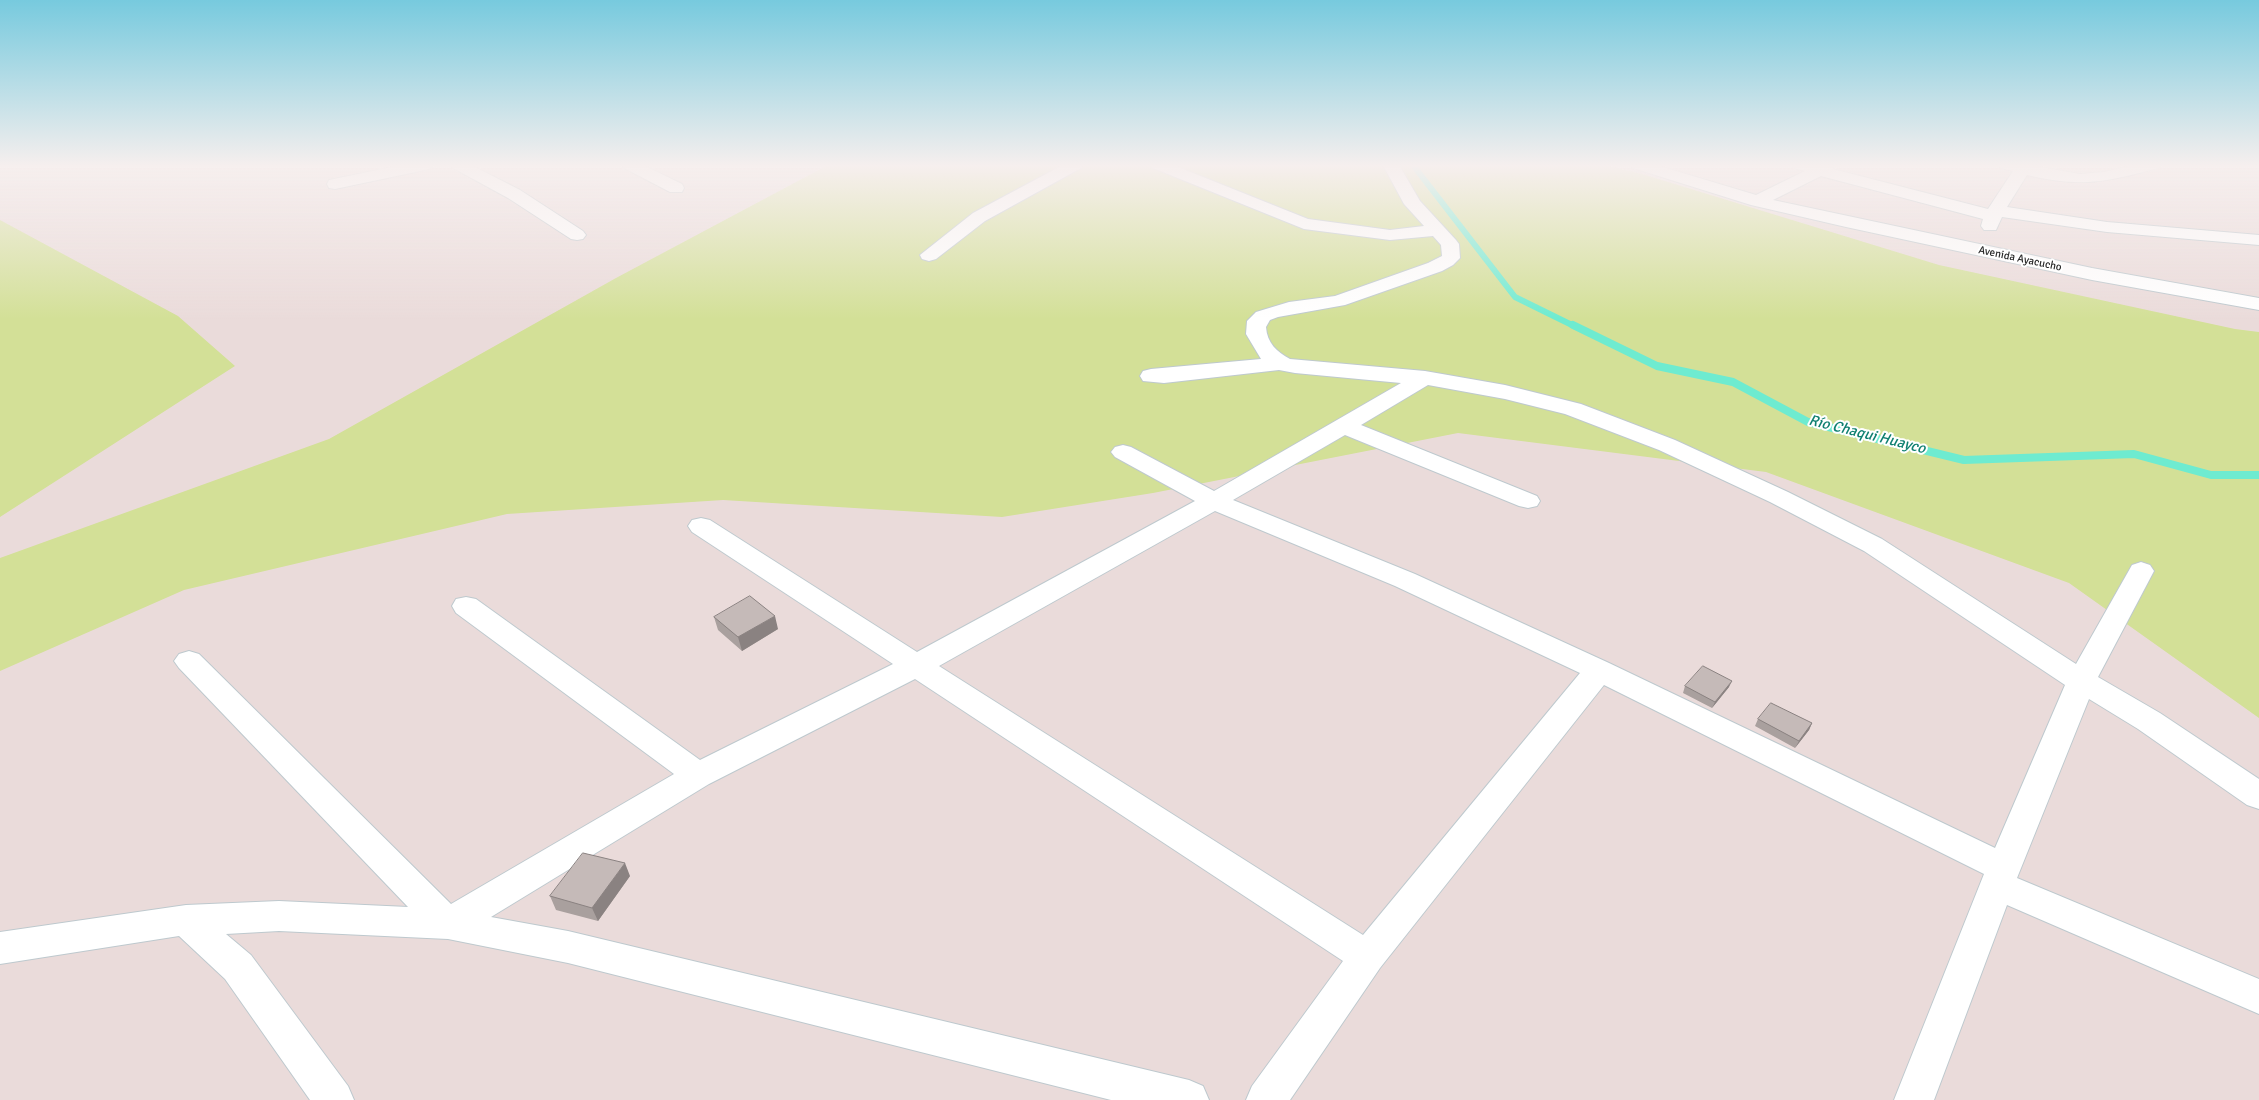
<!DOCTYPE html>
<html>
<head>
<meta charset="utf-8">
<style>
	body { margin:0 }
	canvas { display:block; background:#eadbda }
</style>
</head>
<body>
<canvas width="2259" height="1100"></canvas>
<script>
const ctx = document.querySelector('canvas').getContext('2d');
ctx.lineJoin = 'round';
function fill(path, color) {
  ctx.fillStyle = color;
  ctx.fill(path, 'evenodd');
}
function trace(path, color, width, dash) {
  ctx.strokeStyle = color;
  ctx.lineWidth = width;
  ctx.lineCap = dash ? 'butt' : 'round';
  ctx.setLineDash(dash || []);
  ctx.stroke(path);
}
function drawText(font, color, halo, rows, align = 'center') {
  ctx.font = font + ' Signika,sans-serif';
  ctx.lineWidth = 4;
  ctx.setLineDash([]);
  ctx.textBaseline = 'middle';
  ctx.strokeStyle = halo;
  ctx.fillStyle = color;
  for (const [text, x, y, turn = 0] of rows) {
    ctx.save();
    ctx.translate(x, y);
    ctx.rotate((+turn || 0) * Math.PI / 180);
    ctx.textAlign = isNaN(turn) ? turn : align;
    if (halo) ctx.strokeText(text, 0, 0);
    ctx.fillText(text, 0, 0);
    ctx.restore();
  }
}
fill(new Path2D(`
	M828 165H1605L1642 174 1939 265 2235 329 2259 332V718L2069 583 1766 472 1458 433 1153 493 1002 517 723 500 507 514 184 590 0 671V558L329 439 616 278Z
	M0 220 178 316 235 366 0 517Z`), '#d3e097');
trace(new Path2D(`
	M1413 165 1515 297 1576 327`), '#6eebd0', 6);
trace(new Path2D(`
	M1573 325 1657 366 1733 382 1808 422 1964 460 2134 454 2211 475H2259`), '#6eebd0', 8);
const minor = new Path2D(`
	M402 165H433L431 168 425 170 335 189 329 188 327 184 329 180Z
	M451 165H471L520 190 583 231 586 235 583 239 577 240 571 239 508 198 453 168Z
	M622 165H643L682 184 684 188 682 192H670L624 168Z
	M1063 165H1083L1081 168 985 221 936 259 929 261 922 259 920 255 973 213Z
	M1151 165H1173L1308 219 1390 230 1424 226 1404 204 1383 165H1399L1420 201 1456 240 1459 244 1460 258 1453 265 1442 271 1345 305 1278 317 1270 320 1266 327C1267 343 1277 352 1290 359L1425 371 1505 385 1581 404 1675 440 1788 492 1882 539 2076 664 2132 565 2141 562 2150 565 2154 571 2098 677 2160 713 2259 779V809L2247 805 2138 729 2089 699 2017 878 2259 979V1014L2007 905 1934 1100H1894L1984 874 1604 685 1380 968 1290 1100H1246L1252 1086 1343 961 915 679 709 784 491 917 568 931 1189 1080 1203 1086 1209 1100H1111L568 963 448 939 279 931 226 934 251 955 348 1086 354 1100H310L225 979 179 936 0 964V932L186 905 279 901 408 907 179 668 174 661 179 654 189 651 199 654 451 904 674 774 456 613 452 606 456 599 466 597 476 599 700 760 893 664 692 532 688 526 692 520 701 518 710 520 917 652 1195 501 1115 457 1111 452 1115 447 1123 445 1131 447 1214 491 1401 383 1295 373 1279 370 1164 383 1143 381 1140 376 1143 371 1151 369 1261 359 1246 334 1247 321 1256 312 1289 302 1335 296 1428 263 1442 256 1441 245 1433 236 1390 240 1304 229 1153 168ZM1428 385 1505 399 1565 414 1659 450 1770 502 1864 551 2065 685 1995 848 1609 663 1415 574 1233 500 1345 435 1519 506 1528 508 1537 506 1540 501 1537 496 1361 425ZM1215 511 1395 586 1580 673 1363 935 939 666Z
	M1631 165H1656L1756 195 1805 171 1794 168 1792 165H1833V169L1988 209 2013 171 2001 168 1999 165H2029L2080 174 2104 172 2134 165H2161L2159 168C2105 182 2082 188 2027 175L2007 207 2107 222 2259 235V245L2107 232 2002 217 1996 230H1984L1981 226 1983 219 1821 176 1773 200 2092 268 2259 298V310L2092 280 1846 227 1751 205 1633 168Z`);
trace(minor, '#bec9ce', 2);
fill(minor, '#fff');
fill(new Path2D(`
	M714 617 778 629 742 651 718 630Z
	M1685 686 1729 687 1712 708 1683 693Z
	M1758 719 1812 723 1809 730 1795 748 1755 726Z
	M630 876 598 921 556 910 550 896Z`), '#a9a09e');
fill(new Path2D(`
	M775 616 778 629 742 651 738 637Z
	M1732 681 1729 687 1712 708 1715 702Z
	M1812 723 1809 730 1795 748 1799 741Z
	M625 863 630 876 598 921 592 908Z`), '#8a8281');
const building = new Path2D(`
	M750 596 775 616 738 637 714 617Z
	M1703 666 1732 681 1715 702 1685 686Z
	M1771 703 1812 723 1799 741 1758 719Z
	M583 853 625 863 592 908 550 896Z`);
fill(building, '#c5bab8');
trace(building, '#8a8281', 1);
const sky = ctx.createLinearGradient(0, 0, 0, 319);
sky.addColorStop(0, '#77cade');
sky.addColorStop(0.52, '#f6efee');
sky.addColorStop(1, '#f6efee00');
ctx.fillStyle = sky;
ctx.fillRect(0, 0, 2259, 319);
drawText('11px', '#282828', '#fff', [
	["Avenida Ayacucho",2020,259,12]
]);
drawText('italic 15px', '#108071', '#fff', [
	["Río Chaqui Huayco",1867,435,14]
]);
</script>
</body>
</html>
